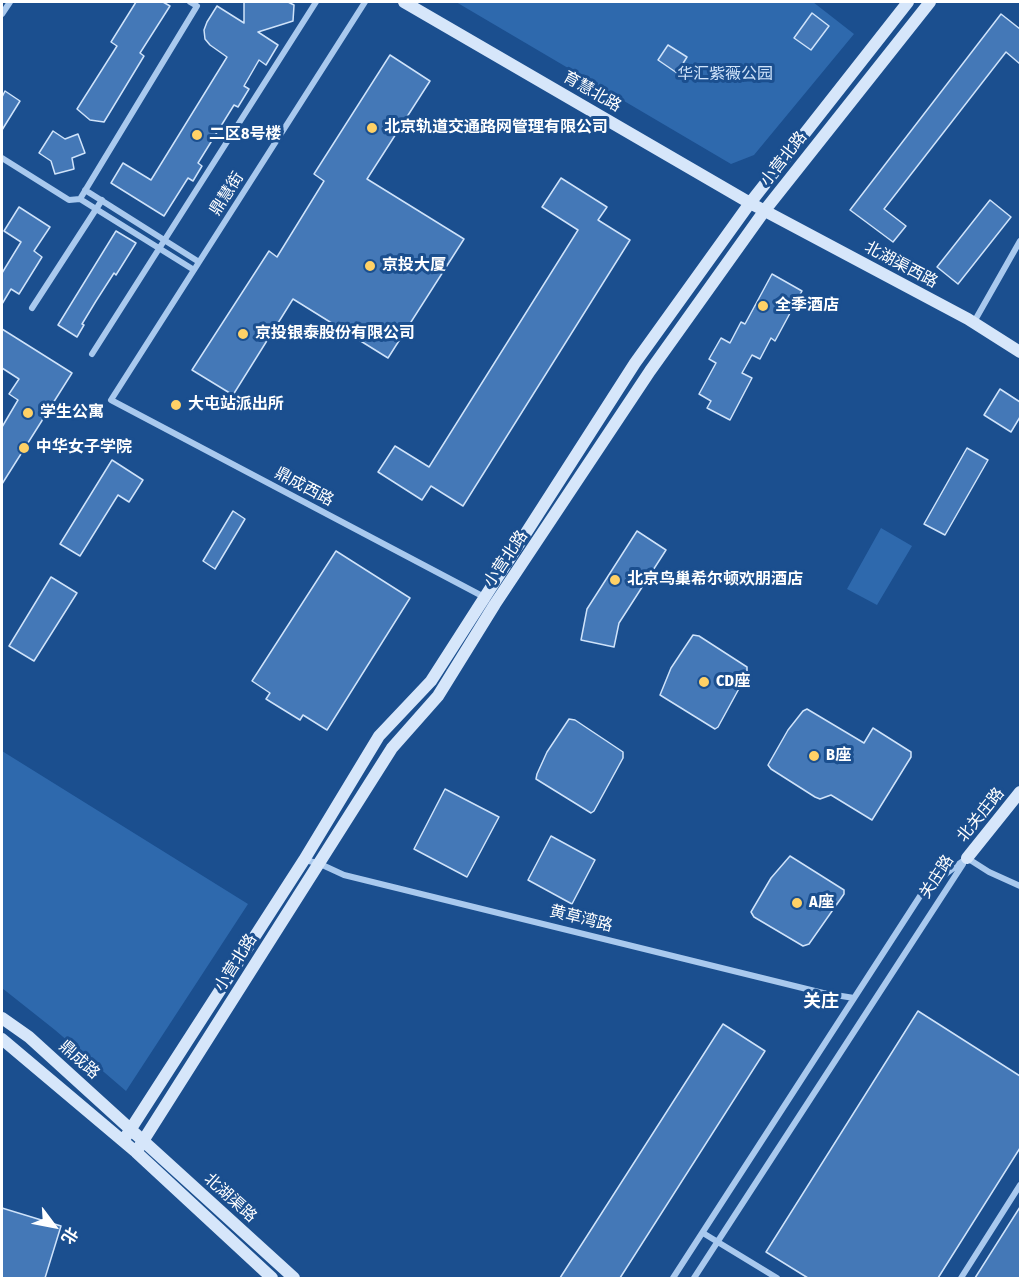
<!DOCTYPE html>
<html>
<head>
<meta charset="utf-8">
<style>
	body { margin:0 }
	#map { position:relative; width:1022px; height:1280px; overflow:hidden; background:#1b4f8f; font-family:"Fira Sans Condensed","Noto Sans SC",sans-serif }
	canvas { display:block }
	.frame { position:absolute; inset:0; border:3px solid #fff; pointer-events:none }
	.north { position:absolute; left:24px; top:1196px; width:60px; height:60px; -webkit-text-stroke:4px #1b4f8f; paint-order:stroke; rotate:122deg; font-size:16px; font-weight:700; line-height:24px; text-align:center; color:#fff }
	.north::after { content:''; display:block; margin:auto; width:21px; height:27px; background:#fff; clip-path:polygon(50% 0,100% 100%,50% 72%,0 100%) }
</style>
</head>
<body>
<div id="map">
<canvas width="1022" height="1280"></canvas>
<div class="frame"></div>
<div class="north">北</div>
</div>
<script>
const ctx = document.querySelector('canvas').getContext('2d');
ctx.lineJoin = 'round';
function fill(path, color) {
  ctx.fillStyle = color;
  ctx.fill(path, 'evenodd');
}
function trace(path, color, width, dash) {
  ctx.strokeStyle = color;
  ctx.lineWidth = width;
  ctx.lineCap = dash ? 'butt' : 'round';
  ctx.setLineDash(dash || []);
  ctx.stroke(path);
}
function drawText(font, color, halo, rows, align = 'center') {
  ctx.font = font + ' "Fira Sans Condensed","Noto Sans SC",sans-serif';
  ctx.lineWidth = 6;
  ctx.setLineDash([]);
  ctx.textBaseline = 'middle';
  ctx.strokeStyle = halo;
  ctx.fillStyle = color;
  for (const [text, x, y, turn = 0] of rows) {
    ctx.save();
    ctx.translate(x, y);
    ctx.rotate((+turn || 0) * Math.PI / 180);
    ctx.textAlign = isNaN(turn) ? turn : align;
    if (halo) ctx.strokeText(text, 0, 0);
    ctx.fillText(text, 0, 0);
    ctx.restore();
  }
}
fill(new Path2D(`
	M456 2H813L854 34 754 155 731 164Z
	M881 528 912 546 877 605 847 589Z
	M2 751 248 904 126 1091 55 1030 2 988Z`), '#2e69ad');
const building = new Path2D(`
	M136 2H163L170 6 140 53 144 56 104 122 90 120 77 109 117 46 111 42Z
	M244 2H288L294 5 293 21 258 32 278 45 266 65 259 60 244 86 249 89 238 107 234 105 198 163 202 166 193 181 188 178 164 216 111 183 123 163 151 180 227 57 210 45 205 39 204 30 207 22 217 6 244 23Z
	M812 13 829 26 811 50 794 38Z
	M1001 14 1020 29V64L1006 52 884 209 906 226 893 242 850 210Z
	M668 45 687 57 677 73 658 60Z
	M390 55 430 81 367 179 464 239 388 358 293 299 233 395 192 370 269 251 277 257 324 181 314 174Z
	M5 91 20 101 2 130V97Z
	M53 131 65 139 78 134 85 153 72 158 74 169 55 174 51 161 39 153Z
	M561 178 607 207 598 220 630 240 463 506 431 486 422 500 378 472 395 446 429 467 578 230 542 207Z
	M990 200 1011 217 958 284 937 267Z
	M19 207 50 227 34 251 42 257 19 294 11 289 2 304V273L21 242 4 231Z
	M116 231 136 243 116 275 114 273 96 301 82 324 84 325 77 337 58 325Z
	M772 274 802 291 775 341 771 338 760 359 752 355 742 373 752 378 730 420 707 408 711 401 699 394 716 363 709 359 721 338 730 343 741 322 745 324Z
	M2 329 72 373 2 484V427L18 400 9 394 19 379 2 368Z
	M1000 389 1020 402V417L1011 432 984 415Z
	M967 448 988 460 945 535 924 524Z
	M112 460 143 480 129 502 118 495 80 556 60 544Z
	M233 511 245 519 215 569 203 561Z
	M637 531 666 550 619 623 614 647 581 640 587 609Z
	M336 551 410 598 327 730 303 715 300 720 266 699 270 693 252 681Z
	M51 577 77 593 34 661 9 646Z
	M693 635 699 636 747 667V674L718 727 715 729 660 695 671 668Z
	M807 709 864 743 873 728 911 752V757L872 820 831 795 820 799 815 797 771 769 768 765 788 730 803 711Z
	M569 719 575 720 623 752V758L594 811 591 813 536 779 537 774 547 752Z
	M445 789 499 817 467 877 414 849Z
	M551 836 595 860 572 904 528 880Z
	M790 856 844 890V894L809 944 803 946 754 917 751 912 771 878Z
	M918 1011 1020 1076V1148L938 1278H808L766 1252Z
	M723 1024 765 1051 620 1278H560Z
	M1020 1207V1278H975Z
	M2 1208 61 1226 45 1278H2Z`);
fill(building, '#4478b7');
trace(building, '#cfe3fa', 1.5);
trace(new Path2D(`
	M365 2 111 400 486 598
	M2 14 10 2
	M2 158 69 200 80 199 197 6 190 2
	M85 190 199 262
	M80 199 194 270
	M32 308 102 200
	M974 322 1020 241
	M92 354 316 2
	M967 858 989 872 1020 886
	M304 860 318 863 344 875 823 993 854 998
	M703 1233 777 1278
	M673 1278 924 890 967 858
	M694 1278 963 864
	M961 1278 1020 1185`), '#a9c9ee', 6);
trace(new Path2D(`
	M404 2 750 203 968 319 1020 352
	M967 858 1020 792
	M2 1018 29 1037 294 1278
	M2 1039 136 1152 272 1278
	M123 1141 304 860 379 736 431 681 635 363 750 203 908 2
	M136 1152 392 748 438 696 495 604 650 371 765 210 930 2`), '#d6e6fa', 12);
for (const [x, y, r, color] of [
	[372,128,6,"#ffd166"],
	[197,135,6,"#ffd166"],
	[370,266,6,"#ffd166"],
	[763,306,6,"#ffd166"],
	[243,334,6,"#ffd166"],
	[176,405,6,"#ffd166"],
	[28,413,6,"#ffd166"],
	[24,448,6,"#ffd166"],
	[615,580,6,"#ffd166"],
	[704,682,6,"#ffd166"],
	[814,756,6,"#ffd166"],
	[797,903,6,"#ffd166"]
]) {
  const dot = new Path2D();
  dot.arc(x, y, r, 0, 2 * Math.PI);
  ctx.fillStyle = color;
  ctx.fill(dot);
  trace(dot, '#1b4f8f', 2);
}
drawText('16px', '#cfe3fa', '#1b4f8f', [
	["华汇紫薇公园",725,75]
]);
drawText('16px', '#fff', '#1b4f8f', [
	["育慧北路",592,92,30],
	["小营北路",784,159,-52],
	["鼎慧街",227,194,-57],
	["北湖渠西路",901,265,28],
	["鼎成西路",304,487,28],
	["小营北路",506,559,-56],
	["北关庄路",981,815,-51],
	["关庄路",937,877,-57],
	["黄草湾路",581,919,14],
	["小营北路",236,963,-58],
	["鼎成路",79,1060,42],
	["北湖渠路",230,1198,42]
]);
drawText('bold 16px', '#fff', '#1b4f8f', [
	["北京轨道交通路网管理有限公司",384,128],
	["二区8号楼",209,135],
	["京投大厦",382,266],
	["全季酒店",775,306],
	["京投银泰股份有限公司",255,334],
	["大屯站派出所",188,405],
	["学生公寓",40,413],
	["中华女子学院",36,448],
	["北京鸟巢希尔顿欢朋酒店",627,580],
	["CD座",716,682],
	["B座",826,756],
	["A座",809,903]
], 'left');
drawText('bold 18px', '#fff', '#1b4f8f', [
	["关庄",821,1002]
]);
</script>
</body>
</html>
